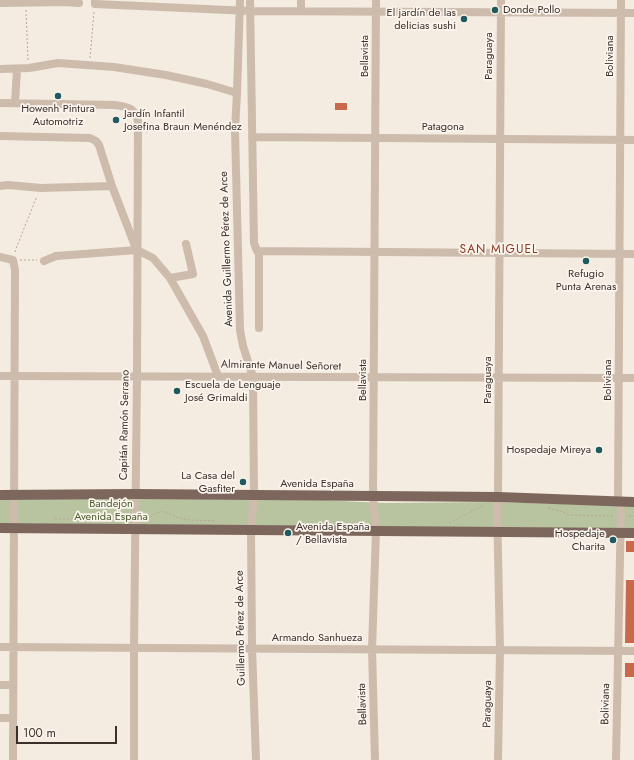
<!DOCTYPE html>
<html>
<head>
<meta charset="utf-8">
<style>
	body { margin:0 }
	#map { position:relative; width:634px; height:760px; overflow:hidden; background:#f4ebe1; font-family:Jost,sans-serif }
	canvas { display:block }
	.scale { position:absolute; left:16px; top:726px; width:101px; height:18px; box-sizing:border-box; border:2px solid #3b302b; border-top:0; padding-left:5px; font-size:12px; line-height:14px; white-space:nowrap; color:#3b302b; -webkit-text-stroke:3px #fbf5ee; paint-order:stroke }
</style>
</head>
<body>
<div id="map">
<canvas width="634" height="760"></canvas>
<div class="scale">100 m</div>
</div>
<script>
const ctx = document.querySelector('canvas').getContext('2d');
ctx.lineJoin = 'round';
function fill(path, color) {
  ctx.fillStyle = color;
  ctx.fill(path, 'evenodd');
}
function trace(path, color, width, dash) {
  ctx.strokeStyle = color;
  ctx.lineWidth = width;
  ctx.lineCap = dash ? 'butt' : 'round';
  ctx.setLineDash(dash || []);
  ctx.stroke(path);
}
function drawText(font, color, halo, rows, align = 'center') {
  ctx.font = font + ' Jost,sans-serif';
  ctx.lineWidth = 3.5;
  ctx.setLineDash([]);
  ctx.textBaseline = 'middle';
  ctx.strokeStyle = halo;
  ctx.fillStyle = color;
  for (const [text, x, y, turn = 0] of rows) {
    ctx.save();
    ctx.translate(x, y);
    ctx.rotate((+turn || 0) * Math.PI / 180);
    ctx.textAlign = isNaN(turn) ? turn : align;
    if (halo) ctx.strokeText(text, 0, 0);
    ctx.fillText(text, 0, 0);
    ctx.restore();
  }
}
fill(new Path2D(`
	M0 497H254L385 503 493 502 634 506V530L498 527 408 528 256 525H144L0 523Z`), '#b8c4a0');
fill(new Path2D(`
	M335 103H347V110H335Z
	M626 541H634V552H626Z
	M626 580H634V643H625Z
	M625 663H634V677H625Z`), '#c8694b');
trace(new Path2D(`
	M26 10 28 61
	M90 58 94 11
	M146 132 172 126H201L228 129
	M15 252 17 246 37 196
	M20 260H37
	M548 508 560 511 570 515 614 516
	M629 516H634
	M55 519H127
	M143 519C151 519 153 513 160 512 166 510 172 516 178 518 188 521 204 520 216 521
	M449 523 483 506`), '#b9a596', 1, [2, 2]);
trace(new Path2D(`
	M95 0V4L250 11 634 13
	M240 0 237 93 235 130 240 330 243 346 253 377 254 495 251 530 252 648 256 760
	M250 0 254 243 257 251 634 254
	M301 0V11
	M0 3 65 2 79 3
	M0 69 29 68 58 63 114 67 166 75 207 84 237 93
	M0 103 115 105C128 107 134 107 138 121L137 376 134 648V760
	M15 103 17 69
	M0 136 90 138 96 141 99 145 112 186 135 246
	M252 137 634 140
	M0 186 8 185 41 188 112 186
	M137 250 153 258 170 278 203 336 218 376
	M0 257 13 260 15 270 13 760
	M44 261 56 256 137 250
	M170 278 193 274 186 244
	M259 328V251
	M0 376 634 378
	M0 647 634 651
	M0 685H13
	M0 718H13
	M375 760 372 649 376 531 373 496 376 0
	M498 760 500 650 497 505 498 497 501 0
	M616 760 621 506 618 502 621 0`), '#cdbbac', 8);
trace(new Path2D(`
	M0 495 135 494 498 497 634 502
	M0 528 634 533`), '#7d675c', 10);
for (const [x, y, r, color] of [
	[495,10,4,"#1f5a5e"],
	[464,19,4,"#1f5a5e"],
	[58,96,4,"#1f5a5e"],
	[116,120,4,"#1f5a5e"],
	[586,261,4,"#1f5a5e"],
	[177,391,4,"#1f5a5e"],
	[599,450,4,"#1f5a5e"],
	[243,482,4,"#1f5a5e"],
	[288,533,4,"#1f5a5e"],
	[613,540,4,"#1f5a5e"]
]) {
  const dot = new Path2D();
  dot.arc(x, y, r, 0, 2 * Math.PI);
  ctx.fillStyle = color;
  ctx.fill(dot);
  trace(dot, '#fbf5ee', 1.5);
}
drawText('11px', '#3b302b', '#fbf5ee', [
	["Donde Pollo",503,10],
	["El jardín de las",456,13,"right"],
	["delicias sushi",456,26,"right"],
	["Howenh Pintura",58,109,"center"],
	["Automotriz",58,122,"center"],
	["Jardín Infantil",124,114],
	["Josefina Braun Menéndez",124,127],
	["Refugio",586,274,"center"],
	["Punta Arenas",586,287,"center"],
	["Escuela de Lenguaje",185,385],
	["José Grimaldi",185,398],
	["Hospedaje Mireya",591,450,"right"],
	["La Casa del",235,476,"right"],
	["Gasfiter",235,489,"right"],
	["Avenida España",296,527],
	["/ Bellavista",296,540],
	["Hospedaje",605,534,"right"],
	["Charita",605,547,"right"]
], 'left');
drawText('11px', '#3b302b', '#fbf5ee', [
	["Bellavista",365,56,-90],
	["Paraguaya",489,56,-90],
	["Boliviana",610,56,-90],
	["Patagona",443,127],
	["Avenida Guillermo Pérez de Arce",227,249,-92],
	["Almirante Manuel Señoret",281,366,1],
	["Bellavista",363,380,-90],
	["Paraguaya",488,380,-90],
	["Boliviana",608,380,-90],
	["Capitán Ramón Serrano",125,425,-89],
	["Avenida España",317,484],
	["Guillermo Pérez de Arce",241,628,-91],
	["Armando Sanhueza",317,638],
	["Bellavista",363,704,-92],
	["Paraguaya",488,704,-89],
	["Boliviana",606,704,-89]
]);
drawText('11px', '#4a5a2e', '#fbf5ee', [
	["Bandejón",111,504],
	["Avenida España",111,517]
]);
ctx.letterSpacing = '1px';
drawText('12px', '#8c3b22', '#fbf5ee', [
	["SAN MIGUEL",499,250]
]);
ctx.letterSpacing = '0px';
</script>
</body>
</html>
